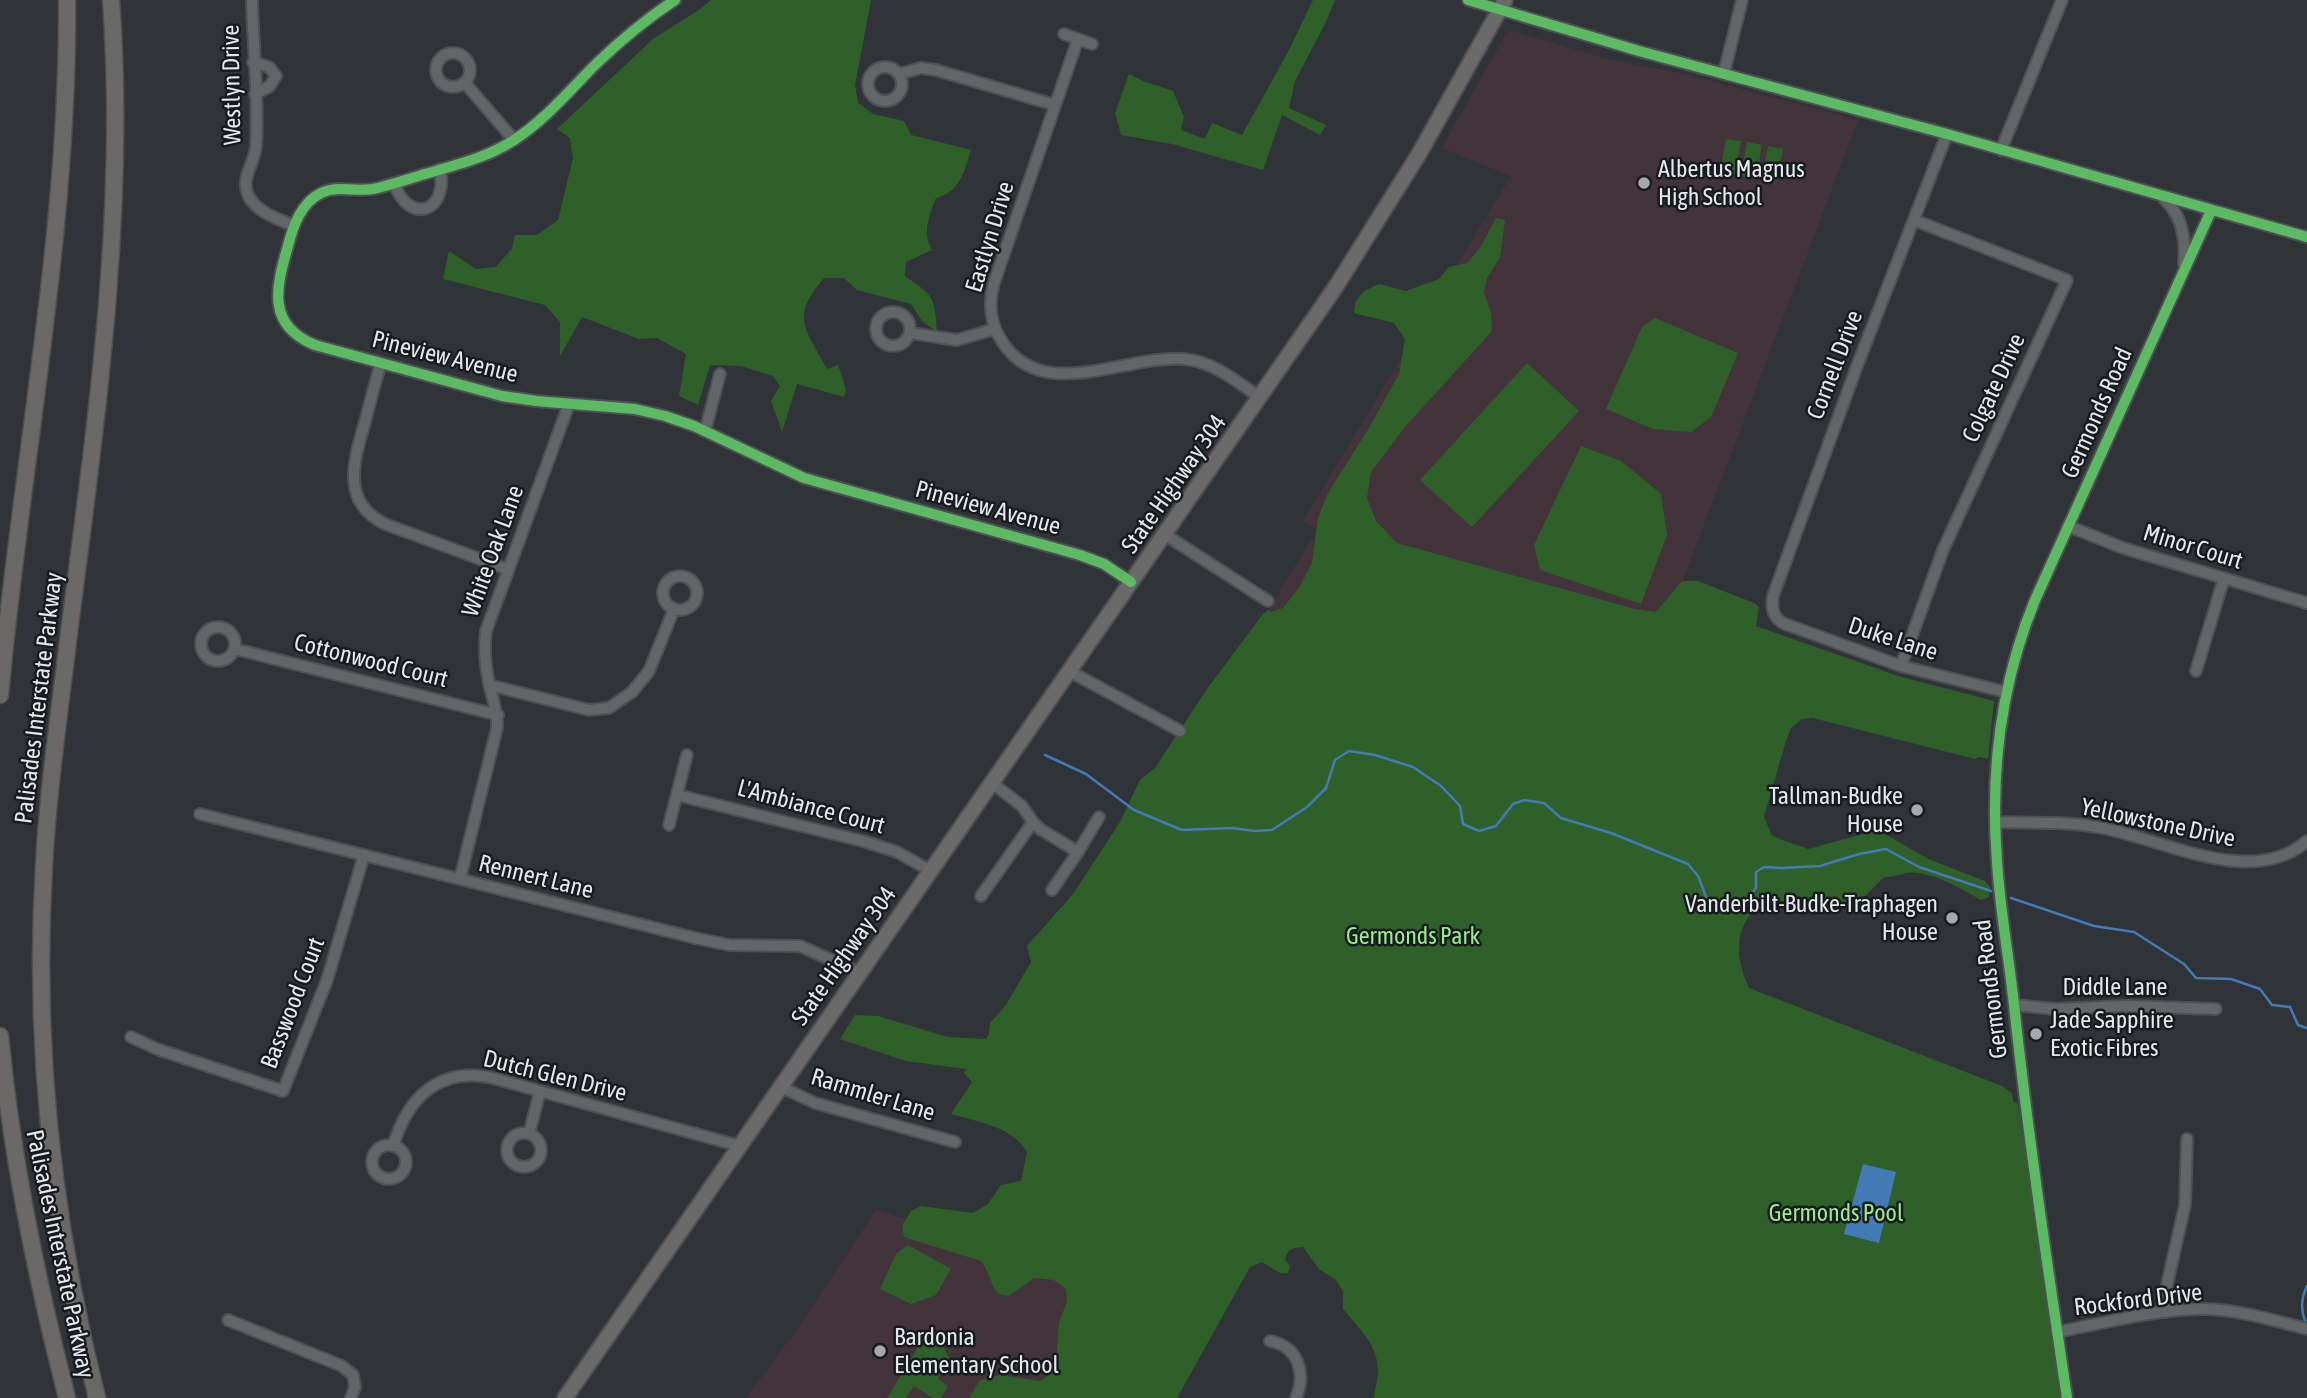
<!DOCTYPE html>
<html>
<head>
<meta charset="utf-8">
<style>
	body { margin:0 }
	canvas { display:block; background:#303338 }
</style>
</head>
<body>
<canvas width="2307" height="1398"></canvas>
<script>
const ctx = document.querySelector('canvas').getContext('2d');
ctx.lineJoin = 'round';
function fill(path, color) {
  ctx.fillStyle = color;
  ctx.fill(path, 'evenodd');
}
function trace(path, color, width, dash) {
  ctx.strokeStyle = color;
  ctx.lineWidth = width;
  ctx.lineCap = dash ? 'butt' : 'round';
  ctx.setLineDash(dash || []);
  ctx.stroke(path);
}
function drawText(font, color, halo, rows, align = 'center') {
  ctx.font = font + ' "Asap Condensed",sans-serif';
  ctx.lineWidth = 5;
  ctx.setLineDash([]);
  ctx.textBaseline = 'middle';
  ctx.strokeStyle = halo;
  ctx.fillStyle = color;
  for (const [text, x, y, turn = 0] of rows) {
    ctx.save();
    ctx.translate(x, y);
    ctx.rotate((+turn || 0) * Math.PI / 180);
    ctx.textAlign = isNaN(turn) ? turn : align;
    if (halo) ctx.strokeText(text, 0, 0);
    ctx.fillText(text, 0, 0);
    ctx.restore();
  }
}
fill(new Path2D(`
	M1512 31 1611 60 1685 74 1858 120 1667 622 1290 624 1268 610 1317 530 1303 521 1511 176 1442 148 1506 34Z
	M876 1210 1219 1315 1172 1398H746L801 1324Z`), '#43343c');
fill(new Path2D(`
	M711 0H871L855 85 858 103 873 114 904 121 911 135 971 150C964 172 960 192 936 198 929 215 922 233 932 250L906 262 905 276C935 297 934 296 937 332L922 321 911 304 857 290 844 278H824C790 318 805 327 827 369L838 365 846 389 844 397 797 384 782 432 771 401 780 386 773 376 741 366 710 365 698 405 679 396 686 354 657 338 639 339 582 317 560 356V322L545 305 443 279 449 251 476 269 496 267 512 248 515 235H537L558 220 573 158 570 138 557 129 653 39 699 10Z
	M1313 0H1335L1325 24 1295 81 1289 108 1326 125 1320 135 1282 115 1263 170 1172 144 1121 135 1115 113 1129 74 1143 81 1173 91 1184 117 1181 130 1205 139 1212 123 1242 135 1288 52Z
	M1726 139 1741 141 1735 175 1720 172Z
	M1747 142 1762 145 1756 179 1741 176Z
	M1768 146 1783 149 1777 182 1762 179Z
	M1496 218 1505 220 1500 257 1487 278 1484 293 1491 312 1492 331 1404 428 1371 472 1367 498 1376 521 1397 543 1635 609 1656 612 1682 581H1698L1754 603 1759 607 1756 626 1898 676 1994 701 1988 759 1979 757 1975 759 1813 718 1802 719 1791 728 1785 744 1764 817 1772 836 1808 849 1878 830 1928 859 1985 881 1990 887 1989 897 1981 900C1962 889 1928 869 1906 873 1898 875 1893 877 1884 877L1865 896 1825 908 1790 901 1761 902C1734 929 1734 954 1749 988L2002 1086 2012 1093 2013 1101 2018 1104 2060 1398H1373C1387 1354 1369 1340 1343 1309V1291L1336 1280 1319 1269 1303 1247C1292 1248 1287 1249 1285 1260L1290 1266 1288 1273H1280L1262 1262 1250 1267 1177 1398H969L980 1380 1000 1375 1040 1381 1050 1374 1056 1362 1059 1323 1067 1301 1066 1289 1054 1280 1034 1278 1009 1296 997 1293C990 1283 989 1270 981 1261L904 1237 902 1226 911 1211 921 1206 973 1213 988 1204 1001 1185 1021 1181 1027 1152C1012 1126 978 1122 951 1114L972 1082 964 1073 966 1069 906 1061 840 1039 855 1015 878 1016 948 1037 986 1039 989 1034 990 1023 1006 1005 1031 962 1027 946 1073 894 1120 822 1140 780 1155 768 1207 689 1263 614 1268 610 1271 612 1283 608 1299 588 1312 563 1318 518 1328 493 1369 428 1399 374 1405 339 1394 323 1354 313 1355 302 1364 291 1379 284 1406 291 1439 279 1449 267 1467 263 1480 248Z
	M1655 318 1738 353 1711 417 1691 432 1653 429 1606 409 1642 327Z
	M1527 363 1579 411 1472 527 1420 480Z
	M1581 446 1621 461 1661 494 1667 535 1641 604 1540 570 1534 545Z
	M908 1245 951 1269 936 1295 911 1304 880 1289 896 1254Z
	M938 1335 949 1358 938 1379 948 1386 941 1398H933L914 1386 906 1398H887L924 1337Z`), '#2f6029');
fill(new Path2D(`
	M1863 1164 1896 1172 1879 1243 1844 1234Z`), '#437bb6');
trace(new Path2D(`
	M1045 755 1086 774 1134 810 1182 830 1232 828 1255 831 1272 830 1307 807 1326 788 1335 760 1349 751 1375 755 1413 767 1441 786 1460 806 1463 824 1479 831 1496 826 1513 804 1524 800 1544 803 1561 818 1611 833 1688 864 1698 876 1708 902 1728 905 1747 900 1756 888V872L1764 867 1782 868 1820 866 1859 854 1886 849 1919 867 1991 891
	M2011 898 2094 926 2134 932 2184 964 2196 978 2231 979 2260 989 2272 1005 2290 1007 2298 1025 2307 1028
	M2307 1326C2301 1312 2300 1300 2307 1286`), '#437bb6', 2.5);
const minor = new Path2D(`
	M252 0C253 47 259 99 256 146 255 163 239 179 249 197 258 213 279 219 294 226
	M675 0C646 19 621 40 596 64 570 90 545 120 514 140 487 158 455 165 425 174 408 179 391 185 373 189 356 192 337 185 321 193 301 203 293 226 288 246 276 287 266 325 315 345L502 396 536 401 635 409 665 416 694 426 804 478 1080 555 1104 564 1131 582
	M1468 0 1639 51 1947 134 2307 237
	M1064 34 1092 44
	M1078 39 994 283C988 305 990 324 1003 343 1044 404 1127 354 1184 359 1212 361 1237 381 1259 397
	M436 70a17 17 0 1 1 34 0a17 17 0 1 1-34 0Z
	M253 62 269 67 276 76 270 86 255 94
	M868 84a17 17 0 1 1 34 0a17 17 0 1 1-34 0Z
	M1724 73 1742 0
	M899 74 921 68 936 70 1055 105
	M465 83 514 140
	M1947 134 1857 366 1773 596C1771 609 1773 618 1785 624L1901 666 2006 692
	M2001 150 2062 0
	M394 183C409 226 449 212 440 169
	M2164 199C2183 216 2186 240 2184 264
	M876 329a17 17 0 1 1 34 0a17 17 0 1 1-34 0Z
	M910 333 957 340 995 329
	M381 363C375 383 370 402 365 422 354 460 340 502 385 524L507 569
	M705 431 720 374
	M2068 526 2123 548 2307 603
	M1164 534 1268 601
	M663 593a17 17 0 1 1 34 0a17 17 0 1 1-34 0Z
	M201 644a17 17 0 1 1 34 0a17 17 0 1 1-34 0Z
	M235 649 498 715
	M1901 666 1943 550 2067 280 1914 220
	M1069 671 1180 731
	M2196 671 2224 578
	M489 685 589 710 609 708 632 692 649 671 674 609
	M992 783 1022 806 1033 822 1040 829 1078 852 1052 890
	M677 795 866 842 897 852 931 871
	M200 814 695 938 729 945 800 946 860 973
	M1995 822C2030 823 2067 821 2102 828 2163 839 2252 889 2307 841
	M669 825 687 755
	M1078 852 1099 817
	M460 879 497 728C498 712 492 698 489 683 485 665 484 648 486 631L569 404
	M981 896 1033 822
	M2015 1005 2055 1009 2127 1006 2216 1009
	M131 1037 157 1049 283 1091 327 980 364 855
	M781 1087 815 1103 955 1142
	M507 1150a17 17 0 1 1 34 0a17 17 0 1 1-34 0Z
	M529 1134 540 1091
	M372 1162a17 17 0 1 1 34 0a17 17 0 1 1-34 0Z
	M393 1146C408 1096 441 1065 496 1079L740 1146
	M2165 1312 2166 1289 2185 1205 2187 1139
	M228 1320 342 1366 353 1375 355 1387 351 1398
	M2057 1332C2104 1323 2153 1310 2201 1309 2237 1309 2273 1320 2307 1329
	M1270 1341C1299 1347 1306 1373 1296 1398
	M2067 1398C2048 1270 2029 1142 2015 1014 2010 963 2000 912 1997 861 1990 772 2001 683 2035 600L2211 211`);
const major = new Path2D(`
	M565 1398 1335 288 1419 154 1505 0`);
const highway = new Path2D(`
	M0 695C21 463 69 234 67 0
	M0 1036C12 1159 36 1278 67 1398
	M97 1398C53 1223 33 1046 44 866 48 790 59 716 68 641 95 428 127 215 111 0`);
trace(minor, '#4d5154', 14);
trace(major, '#4d5154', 18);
trace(highway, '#4d5154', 19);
trace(minor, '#636669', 10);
trace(major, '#6c696b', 14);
trace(highway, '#6d6868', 16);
trace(new Path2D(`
	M675 0C646 19 621 40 596 64 570 90 545 120 514 140 487 158 455 165 425 174 408 179 391 185 373 189 356 192 337 185 321 193 301 203 293 226 288 246 276 287 266 325 315 345L502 396 536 401 635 409 665 416 694 426 804 478 1080 555 1104 564 1131 582
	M1468 0 1639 51 1947 134 2307 237
	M2067 1398C2048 1270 2029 1142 2015 1014 2010 963 2000 912 1997 861 1990 772 2001 683 2035 600L2211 211`), '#5cba63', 10);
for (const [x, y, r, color] of [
	[1644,183,7,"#a5a9ae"],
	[1917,810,7,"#a5a9ae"],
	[1952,918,7,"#a5a9ae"],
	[2036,1034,7,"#a5a9ae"],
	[880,1351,7,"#a5a9ae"]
]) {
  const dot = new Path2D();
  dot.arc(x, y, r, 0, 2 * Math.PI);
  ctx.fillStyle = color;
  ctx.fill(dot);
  trace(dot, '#171b1e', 2.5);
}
drawText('24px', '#e4e8ed', '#171b1e', [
	["Westlyn Drive",232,85,-91],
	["Eastlyn Drive",990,237,-73],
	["Pineview Avenue",445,357,14],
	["Cornell Drive",1835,365,-69],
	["Colgate Drive",1994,388,-65],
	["Germonds Road",2097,413,-66],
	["State Highway 304",1174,484,-55],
	["Pineview Avenue",988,508,15],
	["Minor Court",2193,547,17],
	["White Oak Lane",493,551,-70],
	["Duke Lane",1893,639,18],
	["Cottonwood Court",371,661,14],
	["Palisades Interstate Parkway",39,698,-83],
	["L'Ambiance Court",811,807,15],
	["Yellowstone Drive",2158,823,12],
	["Rennert Lane",536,877,14],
	["State Highway 304",844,956,-55],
	["Diddle Lane",2115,987],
	["Germonds Road",1991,989,-97],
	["Basswood Court",293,1003,-69],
	["Dutch Glen Drive",555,1076,14],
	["Rammler Lane",873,1095,17],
	["Palisades Interstate Parkway",60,1254,78],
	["Rockford Drive",2138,1300,-7]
]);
drawText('24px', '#e4e8ed', '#171b1e', [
	["Albertus Magnus",1658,169],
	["High School",1658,197],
	["Tallman-Budke",1903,796,"right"],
	["House",1903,824,"right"],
	["Vanderbilt-Budke-Traphagen",1938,904,"right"],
	["House",1938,932,"right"],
	["Jade Sapphire",2050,1020],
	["Exotic Fibres",2050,1048],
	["Bardonia",894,1337],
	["Elementary School",894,1365]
], 'left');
drawText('24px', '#9aeb8e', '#171b1e', [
	["Germonds Park",1413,936],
	["Germonds Pool",1836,1213]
]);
</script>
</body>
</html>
